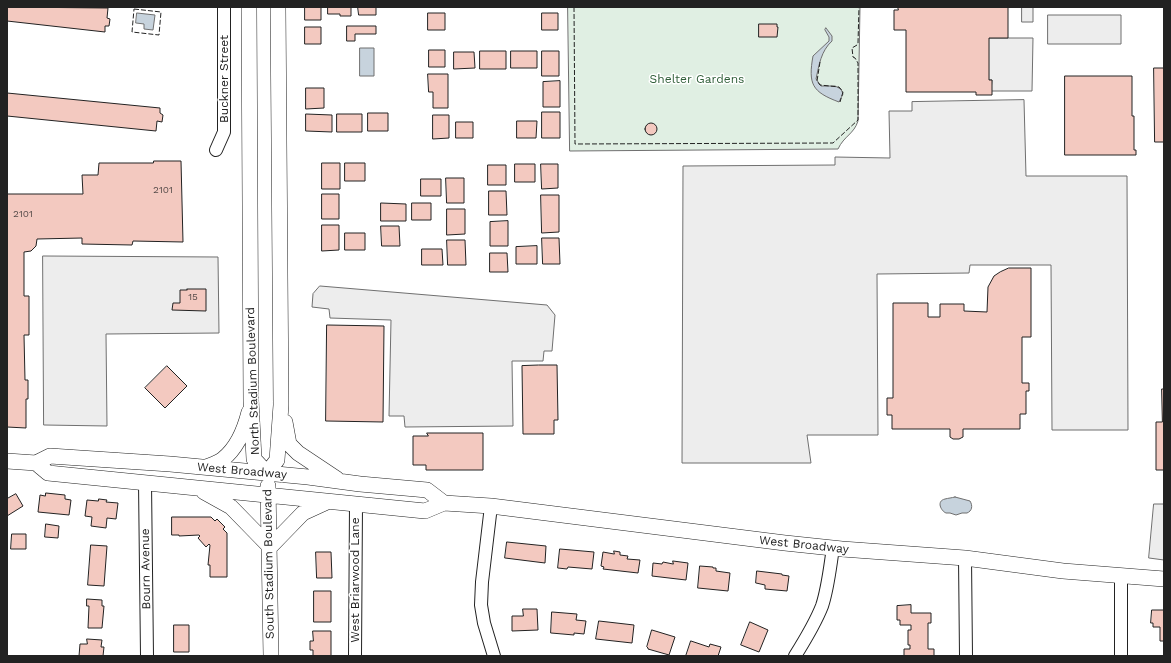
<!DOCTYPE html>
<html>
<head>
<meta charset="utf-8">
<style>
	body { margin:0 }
	#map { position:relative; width:1171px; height:663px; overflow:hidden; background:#fff; font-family:"Work Sans",sans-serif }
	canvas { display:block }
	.frame { position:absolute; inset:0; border:8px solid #222; pointer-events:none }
</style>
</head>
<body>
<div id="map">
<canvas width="1171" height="663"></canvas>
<div class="frame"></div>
</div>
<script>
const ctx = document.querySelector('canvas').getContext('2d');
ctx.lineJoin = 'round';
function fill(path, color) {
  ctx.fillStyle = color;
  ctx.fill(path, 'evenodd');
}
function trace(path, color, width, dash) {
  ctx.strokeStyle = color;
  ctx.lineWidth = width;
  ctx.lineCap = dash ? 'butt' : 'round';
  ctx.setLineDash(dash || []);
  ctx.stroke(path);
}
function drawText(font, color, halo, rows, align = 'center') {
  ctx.font = font + ' "Work Sans",sans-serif';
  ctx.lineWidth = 3;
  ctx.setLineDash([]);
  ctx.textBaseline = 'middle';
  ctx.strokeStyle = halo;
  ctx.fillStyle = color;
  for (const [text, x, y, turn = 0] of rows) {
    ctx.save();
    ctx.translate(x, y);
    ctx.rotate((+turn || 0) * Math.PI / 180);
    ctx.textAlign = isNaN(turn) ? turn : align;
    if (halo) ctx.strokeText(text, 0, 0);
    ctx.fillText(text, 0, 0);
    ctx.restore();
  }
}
const green = new Path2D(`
	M568 7H860L858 121C854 134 844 136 838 149L570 151Z`);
fill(green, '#e0efe3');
trace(green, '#6f6f6f', 1);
const parking = new Path2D(`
	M1022 7H1033V22H1022Z
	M1048 15H1121V44H1048Z
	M989 38H1033L1032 91H991L992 80H989Z
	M1024 100 1026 176H1127L1128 430H1052L1051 265H970L969 273 877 274 878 435H807L811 463H682L683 166 835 165V157L890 158 889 111H912V102Z
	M43 256 218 257 219 333 106 334 107 426 44 425Z
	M320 286 547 305 555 315 552 351H544L543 361H512L513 426 405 427 404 416H389L391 320 330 318 329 309 312 307 313 294Z
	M1154 504H1164V560L1149 558Z`);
fill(parking, '#ededed');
trace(parking, '#6f6f6f', 1);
const water = new Path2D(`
	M137 13 155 15 153 30 144 29V24L136 23Z
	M826 28 832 36V41C821 51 819 65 816 79L821 86H835L841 89 843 94 839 102C812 92 808 84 813 56L829 41V37L825 30Z
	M360 48H374V76H360Z
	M955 497 970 501C973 506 972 511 967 513H962L956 515 950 513H946C941 511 936 501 945 499 949 498 951 498 955 497Z`);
fill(water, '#c7d3dd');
trace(water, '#6f6f6f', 1);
const building = new Path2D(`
	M7 7 108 8 107 18 110 19 109 26H105V32L7 21Z
	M305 7H321V20H305Z
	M328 7H351V16H340V14H328Z
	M358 7H376V15H359Z
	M898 7H1008V38H989V80H992V95H976V92H906V30H894V10H898Z
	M428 13H445V30H428Z
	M542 13H558V30H542Z
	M759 24H777V27H778L777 37H759Z
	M347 26H376V34H355V41H347Z
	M305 27H321V44H305Z
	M429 50H445V67H429Z
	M480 51H506V69H480Z
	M511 51H537V68H511Z
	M542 51H559V76H542Z
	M454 52H474L475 68 454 69Z
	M1154 68H1164V142H1155Z
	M428 74H448V108H433V92H429Z
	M1065 76H1132V116H1134V150H1136V155H1065Z
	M560 81V107H543V82Z
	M306 88H324V108L306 109Z
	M7 93 160 108V113L163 115 162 122 157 121 156 131 7 116Z
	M542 112H560V138H542Z
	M368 113H388V131H368Z
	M306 114 332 115V132L306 131Z
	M337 114H362V132H337Z
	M433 115H449V138L433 139Z
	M517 121H537L536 138H517Z
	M456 122H473V138H456Z
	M645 129a6 6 0 1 1 12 0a6 6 0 1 1-12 0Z
	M154 161H181L183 242 133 241 132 245 82 244V238L37 239 36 246 31 251 24 252V296H29V335H24L25 380H28V399H26V428L7 427V194H83L82 175H98L99 163H153Z
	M322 163H340V189H322Z
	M345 163H365V181H345Z
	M515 164H535V182H515Z
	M541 164H558V188L542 189Z
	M488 165H506V185H488Z
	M446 178H464V203H447Z
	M421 179H441V196H421Z
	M489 191H506L507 215H489Z
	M322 194H339V219H322Z
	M541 195H559V232L542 233Z
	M381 203 406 204V221H381Z
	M412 203H431V220H412Z
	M447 209H465V234L447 235Z
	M508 221V246H490V222Z
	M322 225H339V250L322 251Z
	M381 226H399L400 246H382Z
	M345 233H365V250H345Z
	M542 238H559L560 264H543Z
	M447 240H465L466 265H448Z
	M537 246V264H516V247Z
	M422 249H442L443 265H422Z
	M490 253H507L508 272H490Z
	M1009 268H1031V337H1022V383H1029V391H1026V414H1020V429H963V437L959 439H953L950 437V429H892V415H887V398H893V303H928V317H940V304H964V311L987 312 988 287 994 276 1000 272Z
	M187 289H206V311L172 310 173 303H180V290H187Z
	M327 325 384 326 383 422 326 421Z
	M539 365H557L558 420H554V434H523L522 366Z
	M167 366 187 386 165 408 145 388Z
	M1162 389H1164V502V470H1156V422H1162Z
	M427 433H483V470H426V465H413V436H428Z
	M46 493 65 495V499L71 500 69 515 38 512 40 495 45 496Z
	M16 494 23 506 7 516V499Z
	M99 499 107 500 106 502 118 503 116 519 107 518 106 528 91 526 92 517 85 516 87 500 98 501Z
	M172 517H211L215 521 217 519 225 527 223 529 227 533V577H210V565H208L210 545 209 544 206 547 198 538 200 536 199 535 179 536V535H172Z
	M46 524 59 526 58 538 45 537Z
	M12 534H26V549H11Z
	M507 542 546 546 545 563 505 558Z
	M91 545 107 546 104 586 88 585Z
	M560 549 594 552 592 569 568 567 567 569 558 568Z
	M614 551 620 552V555L628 556 627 559 640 560 638 573 603 569 604 567 601 566 603 552 614 554Z
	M316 552H331L332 578H317Z
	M673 561 688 563 686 580 652 576 653 563 662 564 663 562 673 564Z
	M700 566 713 567V568H716V571L730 573 728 591 698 588Z
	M757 571 782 574V575L789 576 787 591 765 589V585L756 583Z
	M314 591H331V622H314Z
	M87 599 102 600V606H104L102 628H88L89 606H87Z
	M911 605V613H931V623H928V649H934V656H904V649H910V645H908V630H911V625H900V620H897V606Z
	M523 609H537L538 630 512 631V616H523Z
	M1152 610H1164V641H1160V627H1153V623H1151Z
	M552 612 577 614 576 620 586 621 584 634 574 633V635L551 633Z
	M599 621 634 625 632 643 596 639Z
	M750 622 768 630 759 652 741 645Z
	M174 625H189V652H174Z
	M652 630 675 637 669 655 648 649V648L647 647Z
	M313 631H331V656H313V650H310V641H313Z
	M87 639 102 640 101 647H104L103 656H79L80 644H87Z
	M691 641 709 647 710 644 721 647 718 656H686Z`);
fill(building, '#f3c9c0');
trace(building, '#222', 1);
const minor = new Path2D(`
	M216 150 224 132V7
	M145 483 147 656
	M491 506 482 582 481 605 484 623 494 656
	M965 558 966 656
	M1121 576V656
	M355 656 356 505
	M795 656C805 640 815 624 822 606 828 588 830 567 833 548`);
const major = new Path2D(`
	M249 7 251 401 254 459 267 473
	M285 422 289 444 298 453 337 479
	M7 461 36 463 50 456 170 464 308 477 360 484 427 490 444 503
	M36 463 48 473 425 511 444 503 491 506 785 543 842 549 965 558 1063 571 1164 579
	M206 467C211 465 218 463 223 459 237 448 245 428 249 412
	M267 473 277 460 281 405 278 7
	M268 486 271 656
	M204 492 231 507 270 547
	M270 547 303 513 327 502`);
trace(minor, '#222', 14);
trace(major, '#222', 16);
trace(minor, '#fff', 12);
trace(major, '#fff', 15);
trace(new Path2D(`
	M574 7 575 144 833 143 858 120V63L855 58 853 57 852 48 857 45 858 43 859 7
	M134 9 161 12 159 35 132 32Z
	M820 62 817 81 820 85 839 87 843 92 840 102`), '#222', 1, [5, 2]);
drawText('10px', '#564c4a', null, [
	["2101",163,190],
	["2101",23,214],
	["15",193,297]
]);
drawText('12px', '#222', '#fff', [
	["Buckner Street",224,79,-90],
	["North Stadium Boulevard",253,381,-92],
	["West Broadway",242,471,5],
	["West Broadway",804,545,6],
	["South Stadium Boulevard",269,564,-91],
	["Bourn Avenue",146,569,-91],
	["West Briarwood Lane",355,580,-90]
]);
drawText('12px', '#2f5e38', '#fff', [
	["Shelter Gardens",697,79]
]);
</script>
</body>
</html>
